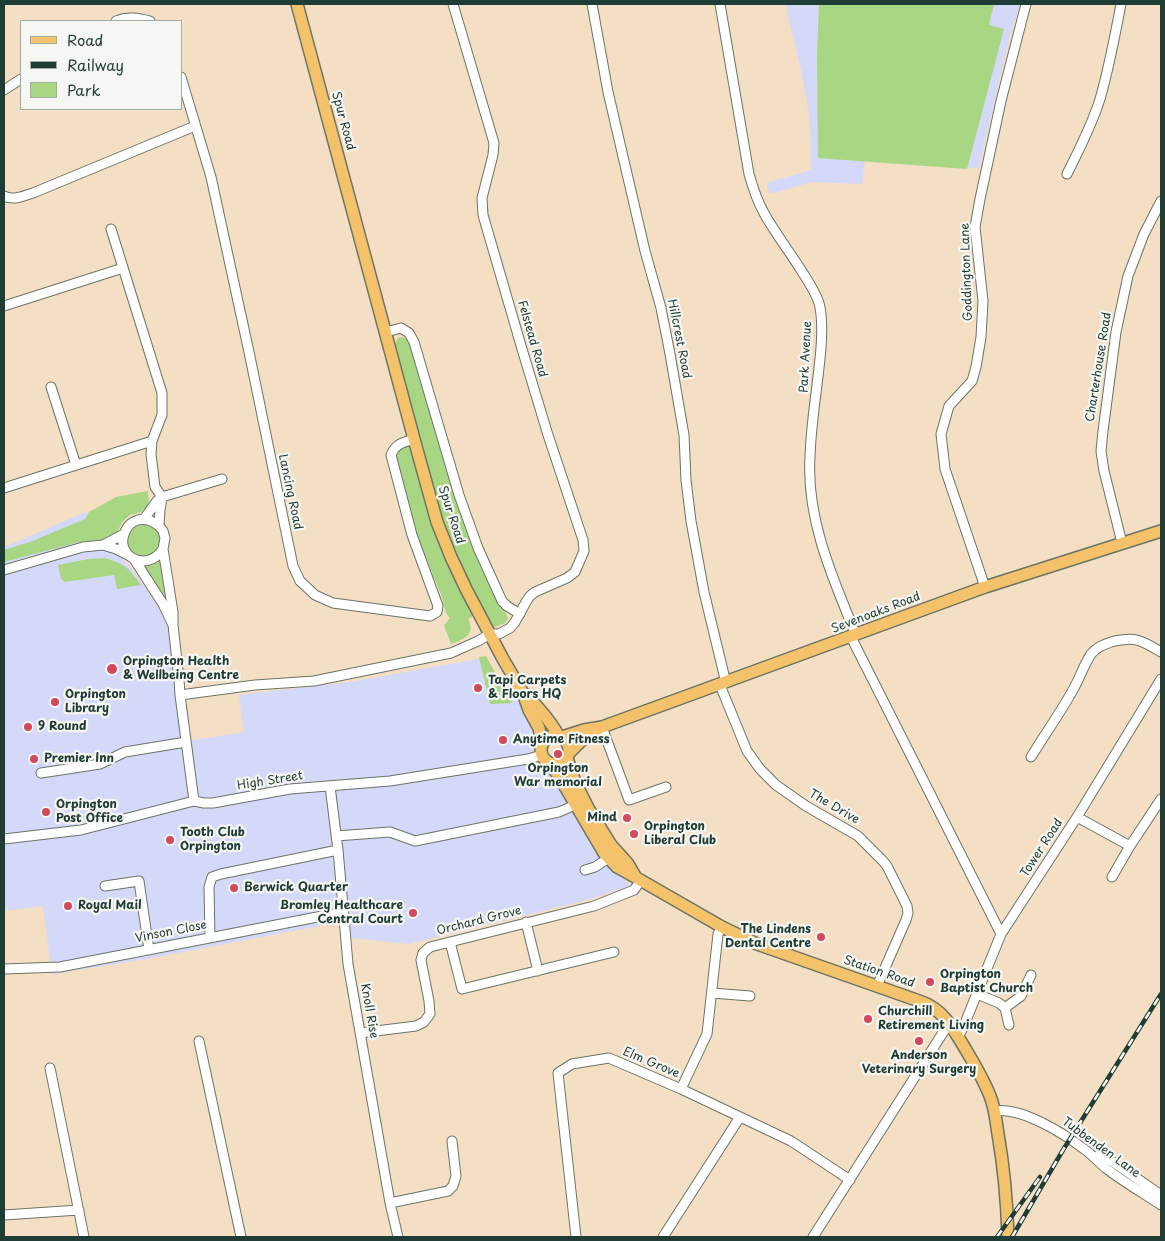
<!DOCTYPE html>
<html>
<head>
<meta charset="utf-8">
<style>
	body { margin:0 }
	#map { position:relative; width:1165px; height:1241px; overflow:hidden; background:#f4dec4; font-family:"Playpen Sans",sans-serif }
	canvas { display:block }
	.frame { position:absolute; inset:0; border:5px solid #1f3d34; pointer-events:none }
	.legend { position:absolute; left:20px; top:20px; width:162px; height:90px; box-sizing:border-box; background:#f6f6f2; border:1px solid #a0aca6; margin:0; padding:6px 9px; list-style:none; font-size:15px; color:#1f3d34 }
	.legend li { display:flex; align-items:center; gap:10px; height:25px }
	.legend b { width:25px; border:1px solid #a0aca6 }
</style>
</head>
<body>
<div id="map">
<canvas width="1165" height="1241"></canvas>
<div class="frame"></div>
<ul class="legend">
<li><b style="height:6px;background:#f3c26a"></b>Road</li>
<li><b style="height:6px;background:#1f3d34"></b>Railway</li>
<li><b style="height:14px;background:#a8d683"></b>Park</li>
</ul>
</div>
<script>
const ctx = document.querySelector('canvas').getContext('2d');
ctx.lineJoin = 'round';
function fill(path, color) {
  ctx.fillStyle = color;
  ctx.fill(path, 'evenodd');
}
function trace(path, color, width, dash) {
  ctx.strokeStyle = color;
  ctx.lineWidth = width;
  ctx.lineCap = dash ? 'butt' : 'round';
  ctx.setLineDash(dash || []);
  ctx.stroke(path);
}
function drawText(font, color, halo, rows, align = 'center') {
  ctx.font = font + ' "Playpen Sans",sans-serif';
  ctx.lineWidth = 4.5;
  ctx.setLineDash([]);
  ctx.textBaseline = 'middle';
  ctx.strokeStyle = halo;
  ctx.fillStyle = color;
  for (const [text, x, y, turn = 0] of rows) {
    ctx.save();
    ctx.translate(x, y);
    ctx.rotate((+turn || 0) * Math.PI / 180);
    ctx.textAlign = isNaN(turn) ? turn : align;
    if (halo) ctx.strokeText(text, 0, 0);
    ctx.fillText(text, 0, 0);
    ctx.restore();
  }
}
fill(new Path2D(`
	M786 4H1020L1009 39 979 168 865 160 862 184 812 182 770 194 766 183 811 170 810 124 807 103 801 69 790 26Z
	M86 512 137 576 166 619 182 742 244 732 239 695 350 682 484 658 533 720 536 742 539 750V758L545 766 554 770 605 859 630 886 587 900 409 944 352 938 335 923 130 962 52 974 43 906 4 911V547Z`), '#d4d8f9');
fill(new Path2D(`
	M819 4H994L989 25 1004 29 967 169 818 158 817 55Z
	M403 337 409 341 461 513 476 552 508 618 505 623 495 627 490 626 457 558 443 521 394 346 398 338Z
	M406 445 410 446 432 521 446 556 473 616 468 619C476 635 464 639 451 644L444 625 450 618 446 613 442 597 414 528 396 456 397 450Z
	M148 491 149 506 141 512 130 515 122 522 117 533 111 538 101 540 79 542 4 562V550L30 542 85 519 89 512 116 497Z
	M128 541a16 16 0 1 1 32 0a16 16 0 1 1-32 0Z
	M105 558C126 565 128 567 141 585L117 589 114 575 65 582 61 579 58 565 88 559Z
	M162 559 168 607 141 566C150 567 155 565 162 559Z
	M486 656 512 703 490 704 479 657Z`), '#a8d683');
const minor = new Path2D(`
	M592 4 608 92 645 251 661 308 670 354 684 435 686 480 691 521 704 592 726 683
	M720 4 749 174C753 188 757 201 764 213 775 233 789 251 801 270 808 281 815 291 819 303 823 318 822 334 821 348 818 385 811 421 810 457 806 519 833 579 856 635
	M116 21C128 16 138 18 150 21
	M181 77 211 177 249 352 293 566 300 581 315 595 333 603 430 616 437 612 438 606 412 535 391 455C396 443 403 443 414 439
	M4 90 21 79
	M1067 174C1079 150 1092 125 1100 99 1109 68 1115 36 1121 4
	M4 196C14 201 23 196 33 193L195 126
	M111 229 162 393V415L152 441 151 454 155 487 162 497 160 510 159 526 163 531 165 538 163 549 173 612V625L179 679 180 695 194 801
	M4 306 123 268
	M386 332 401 328 409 333 414 342 459 495 478 548 502 601 507 606 520 614
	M51 387 76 465
	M4 488 152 441
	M144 519 157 501 162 497 222 479
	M159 526C153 521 146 518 138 520 132 522 128 525 126 530 112 554 146 575 163 549
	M1122 543 1104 471 1101 451 1103 431 1116 332 1128 276 1144 234 1161 201
	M103 545 116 549 128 555
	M134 559 163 604 172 623
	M4 570 83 547 103 545 124 534
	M985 587 945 469 941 434 949 406 972 381 976 367 981 337 983 301 975 227 980 199 1001 101 1026 4
	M851 637 1001 934
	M720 685 747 751 760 769 776 785 806 806 858 836 882 860 887 866 907 906 908 913 906 920 877 986
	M180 695 255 685 314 681 451 653 478 641 490 634H499L510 628 515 622 526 602 530 596 535 592 567 578 575 572 584 551 583 540 548 435 522 349 483 215 482 198 493 155 494 143 453 4
	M602 727 629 800 666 787
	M1031 757C1045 734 1061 712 1074 688 1080 677 1084 665 1091 654 1097 647 1103 645 1111 642 1135 636 1141 640 1161 652
	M41 773 100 764 125 752 186 742
	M330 786 338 850 348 964 390 1203 398 1237
	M1077 817 1130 846
	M336 836 390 832 415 841 559 812 575 805
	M4 839 81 830 194 801 204 803H213L290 789 390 781 528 759 542 755
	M585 870 595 867 613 855
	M1112 877 1130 846 1161 799
	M105 886 139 881 149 950
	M526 922 538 971
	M210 937 209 887 212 877 221 874 338 850
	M450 942 462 989 614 952
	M4 969 60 967 343 912
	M712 993 750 996
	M977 994 999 1003 1005 1008 1009 1025
	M1005 1008 1021 996 1031 975
	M360 1033 416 1026 424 1022 430 1014 429 1001 421 960 423 953 430 947 594 906 634 890 641 880
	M958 1037 963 1028 1001 934 1077 817 1161 679
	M199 1041 241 1237
	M50 1068 84 1237
	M681 1089 707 1034 718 934 722 927
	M994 1111C1022 1107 1063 1133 1084 1149 1093 1155 1099 1163 1107 1169 1124 1182 1143 1193 1161 1205
	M1100 1153 1161 1195
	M390 1203 448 1191 453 1186 456 1176 452 1141
	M4 1215 79 1210
	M576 1237 558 1073 572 1064 609 1058 681 1089 791 1141 850 1180
	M663 1237 740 1117
	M813 1237 944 1031 950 1025`);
const major = new Path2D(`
	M297 4 414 439 437 522 451 557 466 589 503 659 523 693 529 710 539 728 542 743
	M525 694C537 706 550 720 558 735
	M541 750a14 14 0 1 1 28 0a14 14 0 1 1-28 0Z
	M562 737 584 730 602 727 985 587 1161 531
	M569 753 581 741 597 731
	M567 758 575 782 588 808 611 845 628 864 635 876
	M550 763 560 778 604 853 617 867 635 877 722 927 757 944 922 1002C943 1010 952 1027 963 1045 973 1062 983 1078 990 1096 995 1108 996 1121 998 1134 1004 1168 1007 1203 1008 1237`);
trace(minor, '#6a7566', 11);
trace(major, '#6a7566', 14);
trace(minor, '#fff', 9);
trace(major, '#f3c26a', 11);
const rail = new Path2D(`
	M997 1237 1040 1177
	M1012 1237 1063 1150 1161 994`);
trace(rail, '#1f3d34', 4.5);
trace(rail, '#f6f6f2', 2.5, [8]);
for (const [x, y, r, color] of [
	[112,669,6,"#d1495b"],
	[478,688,5,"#d1495b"],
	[55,702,5,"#d1495b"],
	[28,727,5,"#d1495b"],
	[503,740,5,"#d1495b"],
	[558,754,5,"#d1495b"],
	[34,759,5,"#d1495b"],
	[46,812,5,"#d1495b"],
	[627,818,5,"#d1495b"],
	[634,834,5,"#d1495b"],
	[170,840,5,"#d1495b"],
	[234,888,5,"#d1495b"],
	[68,906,5,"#d1495b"],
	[413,913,5,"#d1495b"],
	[821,937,5,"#d1495b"],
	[930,982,5,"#d1495b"],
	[868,1019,5,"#d1495b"],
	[919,1041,5,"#d1495b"]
]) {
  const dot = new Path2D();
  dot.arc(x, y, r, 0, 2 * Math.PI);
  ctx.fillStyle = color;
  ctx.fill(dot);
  trace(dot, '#f6f6f2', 2);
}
drawText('12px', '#1f3d34', '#f6f6f2', [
	["Spur Road",343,121,75],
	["Goddington Lane",967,272,-92],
	["Felstead Road",532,339,74],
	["Hillcrest Road",679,339,79],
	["Park Avenue",806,357,-87],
	["Charterhouse Road",1099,367,-81],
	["Lancing Road",290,492,78],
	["Spur Road",451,515,72],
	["Sevenoaks Road",876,613,-21],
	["High Street",270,781,-9],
	["The Drive",834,807,30],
	["Tower Road",1042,848,-57],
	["Orchard Grove",479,921,-14],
	["Vinson Close",171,932,-11],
	["Station Road",879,972,19],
	["Knoll Rise",369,1011,80],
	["Elm Grove",651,1063,23],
	["Tubbenden Lane",1101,1148,36]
]);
drawText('bold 12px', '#1f3d34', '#f6f6f2', [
	["Orpington Health",123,662],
	["& Wellbeing Centre",123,676],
	["Tapi Carpets",488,681],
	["& Floors HQ",488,695],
	["Orpington",65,695],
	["Library",65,709],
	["9 Round",38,727],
	["Anytime Fitness",513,740],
	["Premier Inn",44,759],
	["Orpington",558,769,"center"],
	["War memorial",558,783,"center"],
	["Orpington",56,805],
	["Post Office",56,819],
	["Mind",617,818,"right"],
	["Orpington",644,827],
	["Liberal Club",644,841],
	["Tooth Club",180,833],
	["Orpington",180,847],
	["Berwick Quarter",244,888],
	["Royal Mail",78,906],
	["Bromley Healthcare",403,906,"right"],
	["Central Court",403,920,"right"],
	["The Lindens",811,930,"right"],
	["Dental Centre",811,944,"right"],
	["Orpington",940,975],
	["Baptist Church",940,989],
	["Churchill",878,1012],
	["Retirement Living",878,1026],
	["Anderson",919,1056,"center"],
	["Veterinary Surgery",919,1070,"center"]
], 'left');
</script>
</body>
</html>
